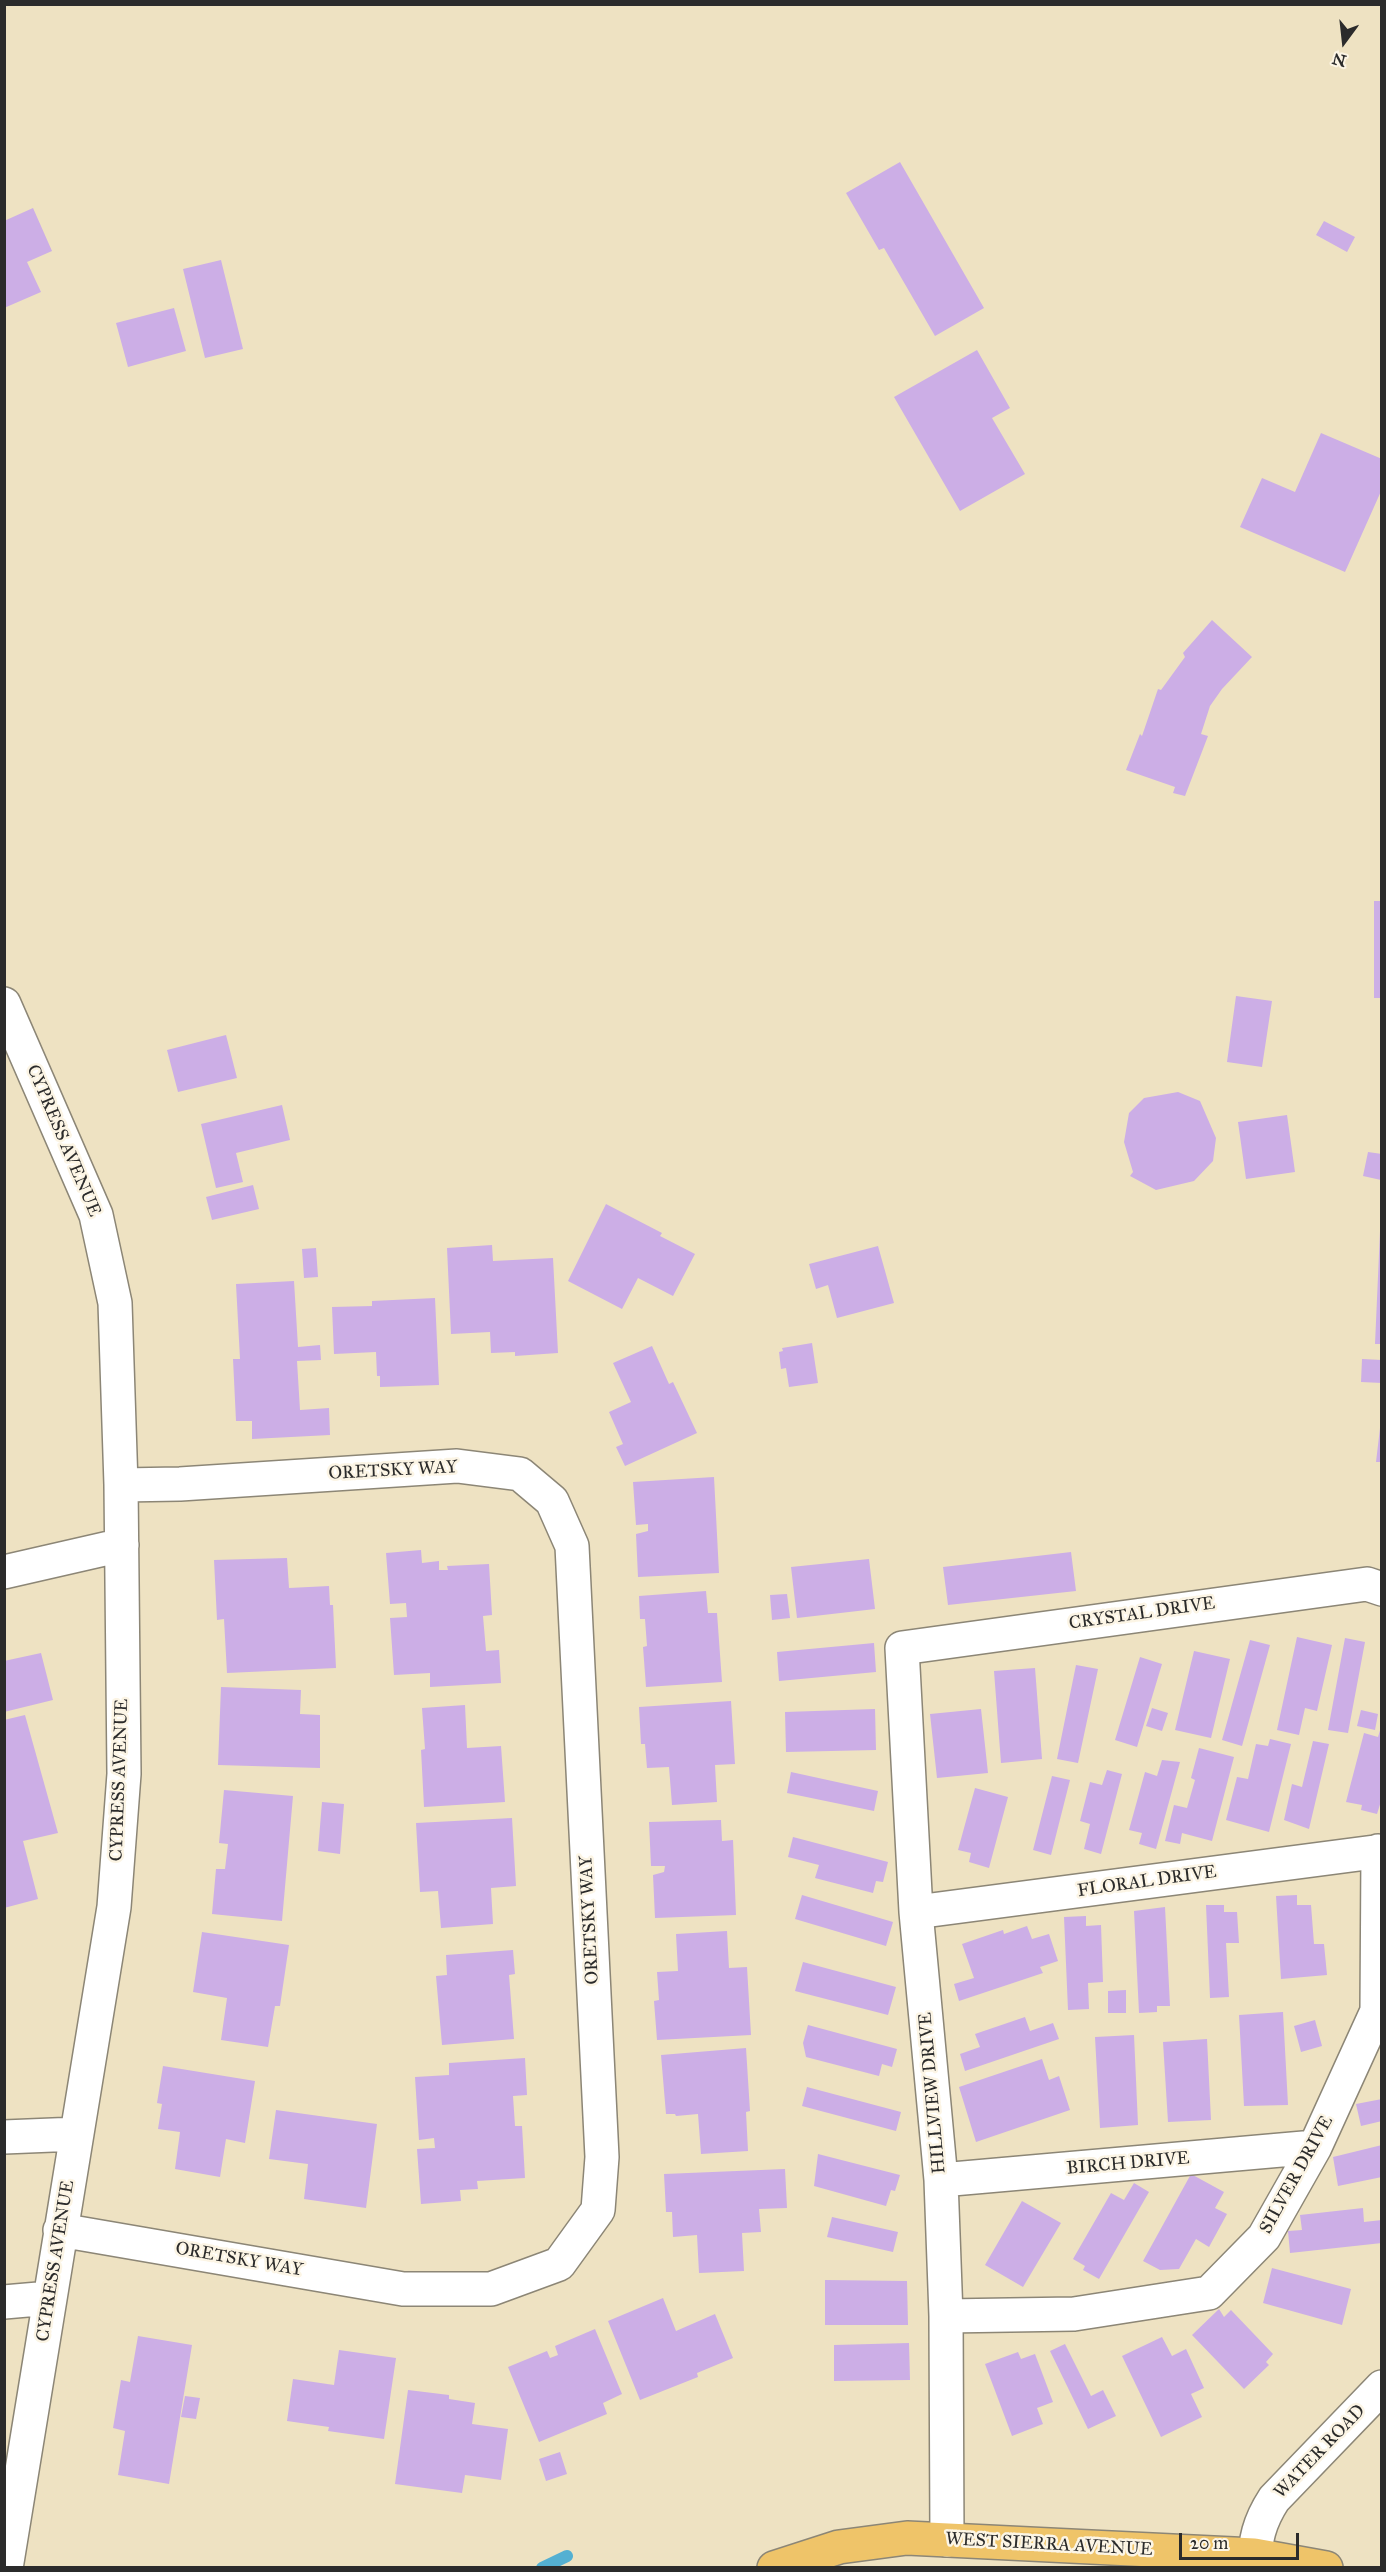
<!DOCTYPE html>
<html>
<head>
<meta charset="utf-8">
<style>
	body { margin:0 }
	#map { position:relative; width:1386px; height:2572px; overflow:hidden; background:#eee2c2; font-family:"IM FELL Great Primer",serif }
	canvas { display:block }
	.frame { position:absolute; inset:0; border:6px solid #2b2b2b; pointer-events:none }
	.north { position:absolute; left:1314px; top:12px; width:60px; height:60px; -webkit-text-stroke:4px #fcf5e5; paint-order:stroke; rotate:195deg; font-size:16px; font-weight:700; line-height:24px; text-align:center; color:#2b2b2b }
	.north::after { content:''; display:block; margin:auto; width:21px; height:27px; background:#2b2b2b; clip-path:polygon(50% 0,100% 100%,50% 72%,0 100%) }
	.scale { position:absolute; left:1179px; top:2533px; width:120px; height:27px; box-sizing:border-box; border:3px solid #2b2b2b; border-top:0; padding-left:8px; font-size:18px; line-height:21px; white-space:nowrap; color:#2b2b2b; -webkit-text-stroke:4px #fcf5e5; paint-order:stroke }
</style>
</head>
<body>
<div id="map">
<canvas width="1386" height="2572"></canvas>
<div class="frame"></div>
<div class="north">N</div>
<div class="scale">20 m</div>
</div>
<script>
const ctx = document.querySelector('canvas').getContext('2d');
ctx.lineJoin = 'round';
function trace(path, color, width, dash) {
  ctx.strokeStyle = color;
  ctx.lineWidth = width;
  ctx.lineCap = dash ? 'butt' : 'round';
  ctx.setLineDash(dash || []);
  ctx.stroke(path);
}
function fill(path, color) {
  ctx.fillStyle = color;
  ctx.fill(path, 'evenodd');
}
function drawText(font, color, halo, rows, align = 'center') {
  ctx.font = font + ' "IM FELL Great Primer",serif';
  ctx.lineWidth = 5;
  ctx.setLineDash([]);
  ctx.textBaseline = 'middle';
  ctx.strokeStyle = halo;
  ctx.fillStyle = color;
  for (const [text, x, y, turn = 0] of rows) {
    ctx.save();
    ctx.translate(x, y);
    ctx.rotate((+turn || 0) * Math.PI / 180);
    ctx.textAlign = isNaN(turn) ? turn : align;
    if (halo) ctx.strokeText(text, 0, 0);
    ctx.fillText(text, 0, 0);
    ctx.restore();
  }
}
trace(new Path2D(`
	M542 2568 567 2556`), '#54b0d2', 12);
fill(new Path2D(`
	M900 162 984 308 935 336 884 248 879 250 846 193Z
	M33 208 52 251 27 262 41 292 4 308V221Z
	M1324 221 1355 237 1347 252 1316 235Z
	M221 260 243 349 205 358 183 269Z
	M174 308 186 351 128 367 116 323Z
	M977 350 1010 408 992 418 1025 474 960 511 894 397Z
	M1321 433 1382 459V489L1345 572 1240 527 1262 478 1295 492Z
	M1212 620 1252 657 1222 689 1210 706 1201 734 1208 736 1185 796 1173 793 1175 787 1126 770 1140 734 1142 736 1158 689 1161 690 1185 657 1183 653Z
	M1374 901H1382V998H1374Z
	M1236 996 1272 1001 1262 1067 1227 1062Z
	M226 1035 237 1078 178 1092 167 1050Z
	M1178 1092 1200 1101 1216 1138 1213 1161 1194 1181 1156 1190 1130 1176 1133 1172 1124 1142 1129 1113 1144 1098Z
	M282 1105 290 1140 236 1153 243 1182 216 1188 201 1124Z
	M1287 1115 1295 1172 1246 1179 1238 1122Z
	M1368 1152 1382 1154 1381 1180 1363 1176Z
	M253 1185 259 1209 212 1220 206 1197Z
	M606 1204 662 1233 660 1236 695 1254 673 1296 638 1278 622 1309 568 1281Z
	M1380 1231H1382V1344H1375Z
	M492 1245 493 1261 553 1258 558 1353 515 1356V1352L491 1353 490 1332 451 1334 447 1248Z
	M878 1246 894 1303 837 1318 828 1285 816 1289 809 1264Z
	M316 1248 318 1277 304 1278 302 1249Z
	M294 1281 298 1347 320 1345 321 1360 297 1361 300 1410 329 1408 330 1435 252 1439V1421H236L233 1359H240L236 1284Z
	M435 1298 439 1385 380 1387V1376H377L376 1352 334 1354 332 1307 372 1306V1301Z
	M812 1343 818 1383 789 1387 786 1368 781 1369 779 1352 783 1351 782 1348Z
	M652 1346 669 1384 673 1382 697 1433 625 1466 616 1447 623 1444 609 1412 631 1402 613 1363Z
	M1362 1359 1382 1360V1383L1361 1382Z
	M1380 1428H1382V1462H1376Z
	M714 1477 719 1573 638 1577 636 1534 648 1531V1524L636 1525 633 1482Z
	M421 1550 422 1563 439 1561V1570H448L447 1566 489 1564 492 1615 483 1616 486 1651 499 1650 501 1683 430 1687V1673L394 1675 390 1618 407 1617 406 1603 390 1604 386 1553Z
	M1071 1552 1076 1591 948 1605 943 1567Z
	M287 1558 289 1588 329 1586 330 1605H333L336 1668 227 1673 224 1619 217 1620 214 1560Z
	M869 1559 875 1609 797 1618 791 1567Z
	M706 1591 708 1613H717L722 1682 646 1687 643 1647 647 1646 645 1619H640L639 1596Z
	M787 1594 790 1618 772 1620 770 1595Z
	M1297 1637 1332 1645 1317 1711 1305 1708 1299 1735 1277 1730Z
	M1345 1638 1365 1642 1348 1733 1328 1730Z
	M1250 1640 1270 1645 1242 1746 1222 1740Z
	M874 1643 876 1672 779 1681 777 1652Z
	M1194 1651 1230 1659 1211 1738 1175 1730Z
	M41 1653 53 1700 4 1712V1661Z
	M1140 1657 1162 1664 1137 1747 1115 1740Z
	M1076 1665 1098 1669 1078 1763 1057 1759Z
	M1035 1668 1042 1759 1001 1763 994 1671Z
	M221 1687 301 1690 300 1714 320 1715V1768L218 1765Z
	M731 1701 735 1764 715 1765 717 1802 672 1805 669 1767 647 1768 645 1744H641L639 1707Z
	M465 1705 467 1748 501 1746 505 1802 424 1807 421 1750 425 1749 422 1708Z
	M1152 1708 1168 1713 1162 1731 1146 1726Z
	M875 1709 876 1750 786 1752 785 1712Z
	M981 1709 988 1773 937 1778 930 1714Z
	M1361 1710 1378 1714 1375 1730 1357 1726Z
	M25 1715 58 1833 23 1841 38 1899 4 1908V1720Z
	M1381 1727 1382 1798 1377 1814 1361 1810 1362 1805 1346 1802 1364 1733 1378 1737Z
	M1270 1739 1291 1744 1269 1832 1226 1820 1237 1777 1248 1779 1256 1744 1268 1746Z
	M1313 1741 1329 1744 1309 1829 1284 1820 1292 1784 1302 1787Z
	M1199 1748 1234 1757 1212 1841 1182 1833 1180 1844 1165 1841 1174 1805 1187 1808 1195 1780 1191 1778Z
	M1162 1760 1180 1762 1156 1849 1139 1844 1142 1833 1129 1830 1145 1772 1157 1776Z
	M1107 1770 1122 1774 1101 1854 1084 1849 1090 1824 1080 1821 1090 1782 1102 1785Z
	M791 1772 878 1791 874 1811 787 1793Z
	M1052 1776 1070 1780 1051 1855 1033 1850Z
	M975 1788 1008 1797 989 1868 969 1862 971 1853 958 1850Z
	M224 1790 293 1796 282 1921 212 1914 216 1869H225L228 1844 219 1843Z
	M322 1802 344 1804 340 1854 318 1851Z
	M512 1818 516 1886 491 1888 493 1924 441 1928 438 1891 420 1892 416 1823Z
	M721 1820 722 1841 733 1840 736 1915 655 1918 653 1875 664 1872 665 1866H651L649 1822Z
	M793 1837 888 1862 883 1882 876 1881 873 1893 815 1878 819 1865 788 1857Z
	M802 1895 893 1922 886 1946 795 1919Z
	M1297 1895V1905H1311L1314 1944H1324L1327 1975 1281 1979 1276 1896Z
	M1206 1905H1224V1912H1237L1239 1943H1226L1229 1997 1210 1998Z
	M1165 1907 1170 2006H1157V2012L1139 2013 1134 1911Z
	M1086 1916V1926L1101 1925 1103 1982 1088 1983 1089 2009 1068 2010 1064 1917Z
	M1027 1926 1032 1939 1049 1934 1058 1961 1040 1967 1043 1973 959 2001 954 1984 974 1978 962 1944 1003 1930 1004 1934Z
	M727 1931 729 1968 747 1967 751 2035 657 2040 654 2001 659 2000 657 1972 678 1971 676 1934Z
	M202 1932 289 1945 280 2006H275L268 2047 221 2040 227 1998 193 1992Z
	M513 1950 515 1974 509 1975 514 2039 442 2045 436 1976 447 1975 446 1955Z
	M803 1962 896 1987 888 2015 795 1991Z
	M1126 1990V2013H1108V1991Z
	M1283 2012 1288 2105 1244 2106 1239 2015Z
	M1025 2017 1030 2031 1053 2023 1059 2039 965 2071 960 2054 980 2047 975 2034Z
	M1315 2020 1322 2046 1301 2052 1294 2026Z
	M808 2025 897 2049 892 2067 882 2064 879 2076 806 2057 803 2043Z
	M1134 2035 1138 2125 1100 2128 1095 2037Z
	M1207 2039 1211 2120 1168 2122 1163 2042Z
	M746 2048 750 2111 746 2112 748 2151 701 2154 698 2114 676 2116 675 2114H666L661 2055Z
	M525 2058 527 2095 513 2096 515 2126H522L525 2178 477 2181 478 2189 460 2190 461 2201 421 2204 417 2149 435 2148 434 2138 419 2140 415 2077 449 2075V2063Z
	M1042 2059 1049 2080 1059 2076 1070 2110 976 2142 959 2087Z
	M163 2066 255 2081 245 2143 226 2139 220 2177 175 2169 180 2132 158 2129 162 2104 157 2103Z
	M807 2087 901 2112 896 2131 802 2106Z
	M1382 2099V2121L1361 2126 1356 2104Z
	M276 2110 377 2124 366 2208 304 2199 308 2164 269 2159Z
	M1382 2145V2177L1338 2186 1333 2157Z
	M818 2154 900 2175 895 2191 891 2190 886 2206 814 2186Z
	M785 2169 787 2208 759 2209 761 2232 742 2233 744 2271 699 2273 697 2235 673 2237 672 2212H666L664 2174Z
	M1191 2174 1224 2192 1215 2208 1227 2214 1209 2247 1196 2239 1179 2269 1160 2270 1143 2261Z
	M1134 2183 1149 2192 1099 2279 1083 2270 1085 2266 1073 2259 1111 2193 1124 2200Z
	M1022 2201 1061 2223 1023 2287 985 2265Z
	M1363 2208 1364 2222 1382 2220V2243L1290 2253 1288 2231 1302 2230 1300 2215Z
	M832 2217 898 2232 893 2252 827 2237Z
	M1272 2268 1351 2289 1342 2325 1263 2303Z
	M825 2280 907 2281 908 2325H825Z
	M663 2298 676 2331 715 2314 733 2358 697 2373 698 2377 640 2400 608 2321Z
	M1219 2309 1224 2317 1231 2310 1273 2354 1266 2362 1269 2365 1244 2389 1192 2335Z
	M595 2329 622 2394 603 2403 607 2414 539 2442 508 2367 547 2351 550 2358 558 2355 555 2346Z
	M138 2336 192 2345 169 2484 118 2475 125 2431 113 2428 121 2380 130 2382Z
	M1162 2337 1172 2356 1186 2349 1204 2388 1191 2394 1202 2417 1161 2437 1122 2356Z
	M909 2343 910 2380 834 2381V2345Z
	M1065 2344 1091 2396 1103 2390 1116 2416 1088 2429 1050 2351Z
	M339 2350 396 2358 384 2439 328 2431 329 2427 287 2421 293 2379 334 2385Z
	M1018 2352 1021 2359 1035 2354 1053 2402 1037 2408 1043 2424 1012 2436 985 2364Z
	M408 2390 449 2395V2399L475 2403 472 2424 508 2429 501 2480 465 2475 462 2493 395 2484Z
	M185 2396 200 2398 196 2419 181 2417Z
	M560 2452 567 2474 546 2481 539 2459Z`), '#ccaee6');
const minor = new Path2D(`
	M4 1004 96 1215 115 1303 121 1485 124 1774 114 1907 6 2568
	M4 1572 122 1545
	M916 1912 1382 1851
	M4 2137 77 2134
	M941 2180 1315 2147
	M60 2230 403 2289H491L559 2264 598 2210 602 2157 572 1546 552 1501 520 1474 457 1466 180 1484 121 1485
	M4 2302 50 2298
	M946 2316 1074 2314 1209 2293 1264 2237 1315 2147 1377 2011 1378 1851
	M947 2540 946 2316 941 2180 916 1912 902 1648 1367 1584 1382 1589
	M1254 2568C1255 2540 1259 2522 1274 2499L1382 2387`);
const major = new Path2D(`
	M774 2568 839 2547 907 2538 1254 2555 1326 2568`);
trace(minor, '#8c8676', 36);
trace(major, '#8c8676', 36);
trace(minor, '#fff', 33);
trace(major, '#efc469', 33);
drawText('18px', '#2b2b2b', '#fcf5e5', [
	["CYPRESS AVENUE",63,1141,67],
	["ORETSKY WAY",393,1471,-3],
	["CRYSTAL DRIVE",1142,1614,-8],
	["CYPRESS AVENUE",120,1780,-88],
	["FLORAL DRIVE",1147,1882,-8],
	["ORETSKY WAY",590,1920,-93],
	["HILLVIEW DRIVE",933,2093,-95],
	["BIRCH DRIVE",1128,2164,-5],
	["SILVER DRIVE",1297,2175,-61],
	["ORETSKY WAY",239,2260,10],
	["CYPRESS AVENUE",56,2261,-81],
	["WATER ROAD",1320,2452,-46],
	["WEST SIERRA AVENUE",1049,2545,3]
]);
</script>
</body>
</html>
